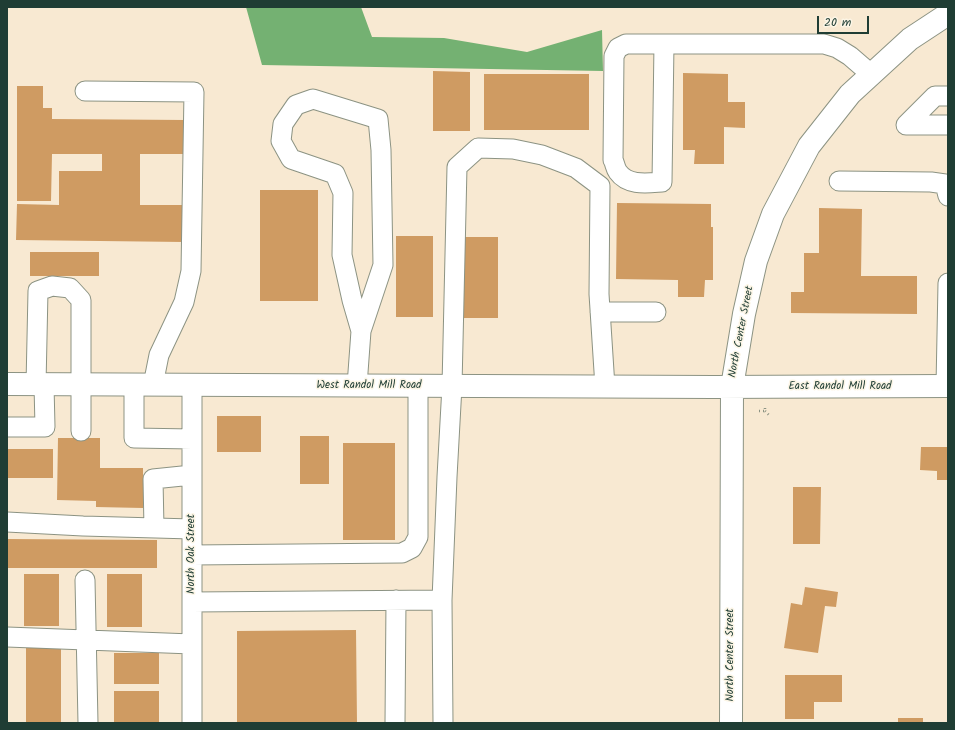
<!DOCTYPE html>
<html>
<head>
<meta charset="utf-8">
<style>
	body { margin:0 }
	#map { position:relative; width:955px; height:730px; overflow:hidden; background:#f8e9d2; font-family:Kalam,sans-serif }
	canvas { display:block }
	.frame { position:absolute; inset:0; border:8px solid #1f3d34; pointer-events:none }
	.scale { position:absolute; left:817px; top:16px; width:52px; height:18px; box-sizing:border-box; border:2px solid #1f3d34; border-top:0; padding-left:5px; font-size:12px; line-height:14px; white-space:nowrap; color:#1f3d34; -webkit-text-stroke:3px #fcf5e5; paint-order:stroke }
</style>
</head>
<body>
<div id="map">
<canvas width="955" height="730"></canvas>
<div class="frame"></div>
<div class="scale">20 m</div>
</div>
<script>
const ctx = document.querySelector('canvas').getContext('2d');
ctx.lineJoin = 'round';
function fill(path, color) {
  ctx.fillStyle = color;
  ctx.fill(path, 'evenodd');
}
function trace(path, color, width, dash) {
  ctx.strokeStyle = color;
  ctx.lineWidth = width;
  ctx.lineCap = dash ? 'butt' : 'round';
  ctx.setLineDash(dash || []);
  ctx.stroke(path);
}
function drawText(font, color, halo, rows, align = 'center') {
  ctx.font = font + ' Kalam,sans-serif';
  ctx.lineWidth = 3;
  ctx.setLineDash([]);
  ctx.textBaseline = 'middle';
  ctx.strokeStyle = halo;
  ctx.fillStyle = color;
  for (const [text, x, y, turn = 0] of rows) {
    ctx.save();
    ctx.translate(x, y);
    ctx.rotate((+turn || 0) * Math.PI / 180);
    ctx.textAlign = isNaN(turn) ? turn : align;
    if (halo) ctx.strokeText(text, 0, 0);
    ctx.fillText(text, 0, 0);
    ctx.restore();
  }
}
fill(new Path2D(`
	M246 7H361L372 37 444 38 527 52 602 30 603 71 262 65Z`), '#74b172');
fill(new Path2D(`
	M433 71 470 72V131H433Z
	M683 73 728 74V102H745V128L724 127V164H694L695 150H683Z
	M484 74H589V130H484Z
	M17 86H43V108H52V119L185 120V154H140V205H184V242L16 240 17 204 59 205V171H102V154H52L51 201H17Z
	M260 190H318V301H260Z
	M617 203 711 204V227H713V280H705L704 297H678V280L616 279Z
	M819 208 862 209 861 276H917V314L791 313V292H804V253H819Z
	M396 236H433V317H396Z
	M462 237H498V318H462Z
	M30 252H99V276H30Z
	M217 416H261V452H217Z
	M300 436H329V484H300Z
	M58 438H100V468H143V508L96 507V501L57 500Z
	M343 443H395V540H343Z
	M921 447H948V480H937V471L920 470Z
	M7 449H53V478H7Z
	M793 487H821L820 544H793Z
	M7 539 157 540V568H7Z
	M24 574H59V626H24Z
	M107 574H142V627H107Z
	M805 587 838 592 836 607 825 606 818 653 784 648 791 603 802 605Z
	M356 630 357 723H237V631Z
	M26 646H61V722H26Z
	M114 653H159V684H114Z
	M785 675H842V702H814V719H785Z
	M114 691H159V722H114Z
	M898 718H923V723H898Z`), '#cf9b62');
const minor = new Path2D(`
	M664 44 662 182C647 183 628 186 618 172 615 168 615 163 613 160L614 56 618 48 626 44H824L837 48 850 56 872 75
	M85 91 194 92 191 271 184 302 159 355 153 385
	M948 96H935L906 125H948
	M839 181 931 182 945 184 948 196
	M600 312H656
	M36 385 38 291 52 286 70 288 81 300V431
	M134 385V438L192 439
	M192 385V723
	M357 386 361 331 383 265 381 150 378 119 313 99 296 105 283 124 281 141 291 159 335 174 343 193 342 255 352 300 361 331
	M946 386 948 283
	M7 427H45L44 385
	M7 522 83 526 192 529
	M154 528 153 479 192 475
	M192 555 402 553 412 548 418 537V386
	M85 580 88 723
	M442 600 443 723
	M192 602 442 600 447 477 452 386 457 167 478 148 513 149 542 155 576 168 600 186 599 294 605 387
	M7 637 192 644
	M395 723 396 600`);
const major = new Path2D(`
	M7 384 714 387 948 386
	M731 723 732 387 744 314 756 261 773 214 809 146 850 94 910 39 948 14`);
trace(minor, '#8c9383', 21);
trace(major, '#8c9383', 24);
trace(new Path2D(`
	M759 411H765V406
	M765 411 769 415`), '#8c9383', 2.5, [1, 3]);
trace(minor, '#fff', 19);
trace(major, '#fff', 22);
drawText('11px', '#1f3d34', '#fcf5e5', [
	["North Center Street",742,332,-79],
	["West Randol Mill Road",369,386],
	["East Randol Mill Road",840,387],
	["North Oak Street",192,554,-90],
	["North Center Street",731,655,-90]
]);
</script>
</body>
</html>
